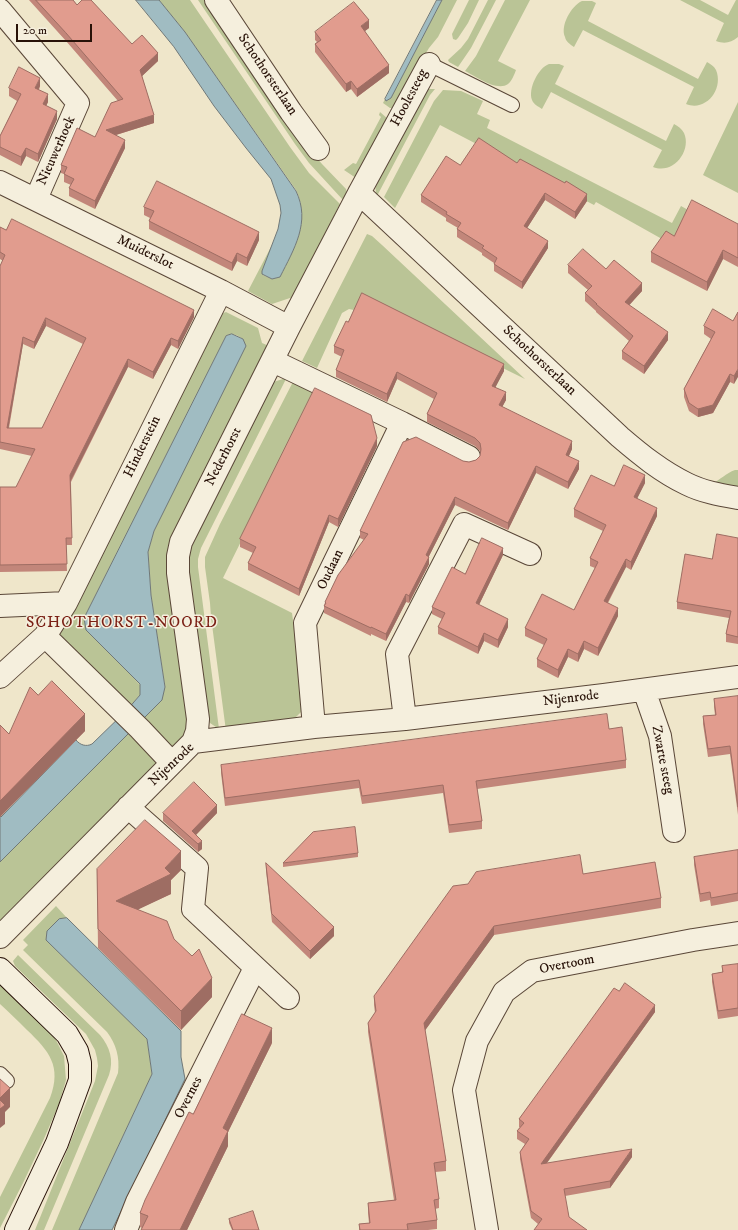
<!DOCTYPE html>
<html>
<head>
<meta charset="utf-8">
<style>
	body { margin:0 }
	#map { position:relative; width:738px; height:1230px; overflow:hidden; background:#efe6ca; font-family:"IM FELL DW Pica",serif }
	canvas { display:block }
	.scale { position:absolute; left:16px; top:24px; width:76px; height:18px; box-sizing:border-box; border:2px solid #281208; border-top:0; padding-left:5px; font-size:12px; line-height:14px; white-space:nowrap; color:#281208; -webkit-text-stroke:3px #f5efdd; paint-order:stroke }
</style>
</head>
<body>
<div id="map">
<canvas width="738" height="1230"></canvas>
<div class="scale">20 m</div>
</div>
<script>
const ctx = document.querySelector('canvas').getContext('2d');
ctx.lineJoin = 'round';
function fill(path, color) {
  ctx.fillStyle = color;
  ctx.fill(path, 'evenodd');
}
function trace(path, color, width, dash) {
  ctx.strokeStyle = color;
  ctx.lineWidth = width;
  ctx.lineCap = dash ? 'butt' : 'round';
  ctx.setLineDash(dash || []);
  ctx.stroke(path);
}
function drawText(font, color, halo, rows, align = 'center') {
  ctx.font = font + ' "IM FELL DW Pica",serif';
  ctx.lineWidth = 3;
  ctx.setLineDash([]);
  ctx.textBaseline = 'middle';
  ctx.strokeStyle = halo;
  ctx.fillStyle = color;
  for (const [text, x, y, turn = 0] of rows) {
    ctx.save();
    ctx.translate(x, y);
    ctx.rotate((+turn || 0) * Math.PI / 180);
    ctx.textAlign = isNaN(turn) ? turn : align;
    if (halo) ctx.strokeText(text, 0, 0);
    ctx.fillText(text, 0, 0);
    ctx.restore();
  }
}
fill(new Path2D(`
	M159 0H190L290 147 309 173 340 204 293 297 272 304 248 291 273 243 262 271 263 275 272 279 280 277C294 248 311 222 296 190L185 32Z
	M198 0H207L311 151 322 164 346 189 347 193 343 200 309 163 295 144Z
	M442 0H457L438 37 429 48 411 78 395 108H390L383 103 385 99 386 101 391 98Z
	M469 0H479L468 23 458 38 456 40 453 39 452 34Z
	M488 0H496L471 48 458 67 449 62 448 60 461 48 468 39Z
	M505 0H530L498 61 516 70C514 75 512 81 508 84 497 92 475 76 465 71L476 56Z
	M680 0H700L728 15 736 0H738V37C731 43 724 44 716 41L724 23Z
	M582 1H592L596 3 588 21 698 79 707 62C710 64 714 66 716 70 724 89 706 112 686 104L694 87 583 30 574 47C570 44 566 42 565 37 560 26 571 6 582 1Z
	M549 64H559L564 66 555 84 666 141 674 124C678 126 682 129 684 133 692 151 673 175 653 167L662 150 551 92 542 109C538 106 534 105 532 100 528 89 538 68 549 64Z
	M429 89H435L430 95 377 196 376 193 375 184 423 90Z
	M443 90 461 91 483 101 477 114 490 120 487 128 672 223 681 206 690 211 678 248 596 202 594 205 440 125 395 208 384 197 434 101Z
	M738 102V193L703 175Z
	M380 112 388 119 356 178 344 170 353 163 356 164 381 117 379 115Z
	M367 234 372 236 382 245 525 379 363 299 354 310 349 309 342 313 317 368 302 361Z
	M226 312 258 328 262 343 269 346 183 516 188 724 186 734 170 752 140 722 165 687 151 595 148 552 154 531 243 339C237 335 233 333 226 336L84 618 120 663 140 685V695L127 710 56 634 216 316Z
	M296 376 317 387 223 578 292 613 304 701 302 711 293 720 226 731 211 617 210 603 205 567V557L220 524Z
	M286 379 201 548 198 559V567L219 729 210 723 208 719 187 576 189 551 270 383 283 379Z
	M735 470H738V492L712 484C720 480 726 473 735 470Z
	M132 730 162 760 0 924V862Z
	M56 906 67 918 59 919 135 1027 147 1039 152 1074 79 1230H52L118 1073C120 1057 116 1044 107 1032L23 950 28 945 23 940Z
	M18 955 100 1035C110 1047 114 1060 109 1075L44 1230H35L95 1081 98 1066 97 1058 95 1050 86 1034 15 966 13 961Z
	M0 982 54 1036 64 1056 66 1080 59 1104 43 1141 23 1183 0 1228V1197L50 1098C62 1066 49 1051 27 1030 18 1021 9 1012 0 1004Z`), '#bac496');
const water = new Path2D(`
	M136 0H159L185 32 296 191C311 222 294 249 280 277L272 279 262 274V271L278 229 281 213 280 205 271 179 246 148 214 106 174 47Z
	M437 0H442L391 98 386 101 385 99Z
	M232 334 243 339 246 346 154 531 148 552 151 595 165 687 162 700 0 862V816L1 817 76 740C80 745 86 747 92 744L127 710 140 695V684L86 630 84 618 226 336Z
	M67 918 181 1031V1057L185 1079 112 1230H79L152 1074 147 1039 46 940 47 931 59 919Z`);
fill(water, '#a0bcc2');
trace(water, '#707878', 1);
const lane = new Path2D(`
	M429 64 512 105
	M0 1074 7 1081`);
const street = new Path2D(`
	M216 0 291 112 318 149
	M0 10 78 103 36 199
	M0 182 221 291 289 327
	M359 193 620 437C641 455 662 472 687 484 703 492 721 495 738 498
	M273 361 402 423 305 623 314 727
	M402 423 469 457
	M0 606 66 603 221 291
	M45 636 140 729 172 763
	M0 677 45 636 66 603
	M644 690 660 736 674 831
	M405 719 397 654 464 524 530 554
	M193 742 197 731 198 719 178 573V556L181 542 289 327 359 193 429 64
	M128 807 197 868 193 909 288 998
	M0 937 193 742 314 727 405 719 604 695 738 677
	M126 1230 137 1202 255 968
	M487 1230 464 1090 477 1041 504 992 532 971 693 940 738 933`);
const secondary = new Path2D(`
	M0 969 67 1034 77 1051 80 1063V1080L57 1143 16 1230`);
trace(lane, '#5a4738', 16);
trace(street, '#5a4738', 24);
trace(secondary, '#281208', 24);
trace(lane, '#f5efdd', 14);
trace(street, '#f5efdd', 22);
trace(secondary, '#f5efdd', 22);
fill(new Path2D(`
	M29 0H73L77 5 132 44 158 61 142 76 154 123 116 135 125 148 95 209 69 196V188L71 185 64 182V174L61 173V165L95 137 118 101 66 41Z
	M369 28 365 31 389 73 357 97 351 89 346 92 315 52V44L317 42 315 40V32Z
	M40 86 39 90 48 102 46 106 57 119 38 162 26 156 21 166 0 155V136L17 101 9 96V88Z
	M517 163 587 201 575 219 545 200 527 228 548 248 522 289 494 271V263L482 255V253L457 237V229L458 228 446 221V218L421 202V195L460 165Z
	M144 207 259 240 247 266 237 261 232 271 149 229V221L150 218 144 215Z
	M738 224V267L723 259 707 291 651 262V252L674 236Z
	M0 227 194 317 178 349 171 345 153 379 128 367 71 482 72 545H66L67 571 0 572V487H16L32 456 0 449V266L3 261 0 259ZM46 326 83 344 42 428H9L23 344 34 349Z
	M568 265 606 269 642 291 629 305 668 340 644 374 622 359V351L629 341 596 312V311L585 301V293L588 290 568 273Z
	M738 312 734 384 730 382 713 413 698 417 689 411 684 397V389L711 339 704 334V326L733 321Z
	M348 322 504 371 495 387 506 400 502 407 572 449 569 456 579 469 568 489 536 473 508 530 455 505 429 556V564L409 603 406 602 386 641 371 634V636L324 613V606L325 602 364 540 360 538V531L463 461 469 462 476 460 480 456V451L475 446 427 422V414L434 399 397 379 387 402 336 377V370L342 357 334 353V346Z
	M377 446 338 527 329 522 299 596 248 570V563L253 553 240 547V539Z
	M645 483 637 498 657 516 631 570 626 567 608 603 618 616 598 656 584 649 578 662 568 657 558 678 537 667V659L544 645 525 636V628L574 610 595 568 590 566V558L603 531 574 517V509L614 486Z
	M738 538V644L726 642V634L729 618 677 609V602L712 559Z
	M503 555 479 605 508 627 498 648 484 641 478 654 438 634V627L442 619 432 614V607L465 574Z
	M38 695 85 731 0 817V725L9 734Z
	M738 696V815L730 754 708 757 703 724V716L715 715 714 707V699Z
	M609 729 626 760V768L477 789 482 821V829L449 833 443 793 362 804 359 788 225 806 221 773V765Z
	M163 813H217L196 835 202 849 198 852 163 821Z
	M738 850V901L711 906 710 900 700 902 694 865V857Z
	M358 853V857L283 867V863Z
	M266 863 334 936 310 959 272 922 266 871Z
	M97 869 181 870 171 880V894L138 909 174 939 212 997 181 1030 98 948Z
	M583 874 661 898V908L494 935 425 1030 446 1161V1171L435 1172 439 1199V1208L435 1209 437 1220V1229L428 1230H359V1224L369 1223 368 1213V1203L394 1200 368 1032V1023L375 1013 374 1005V996Z
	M738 964V1016L718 1019 712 982V974L722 972V966Z
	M619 991 655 1012 547 1163 632 1157 610 1188 565 1196 538 1224 531 1218 520 1159V1152L525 1144 517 1139V1131L520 1127H519V1119Z
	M272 1043 228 1132V1146L187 1230H141L142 1228 140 1227V1213L193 1114Z
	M229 1219 259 1230H232L229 1223Z`), '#c2867a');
fill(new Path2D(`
	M369 20V28L361 34V26Z
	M158 53V61L140 78V70Z
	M389 65V73L357 97V89Z
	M40 78V86L35 96V88Z
	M351 81V89L346 92V84Z
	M48 94V102L43 112V104Z
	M57 111V119L38 162V154Z
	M154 115V123L106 138V130Z
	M125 140V148L95 209V201Z
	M26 148V156L21 166V157Z
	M545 193V200L524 233V226Z
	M587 194V201L575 219V212Z
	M259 232V240L247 266V258Z
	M548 241V248L522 289V282Z
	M723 250V259L707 291V282Z
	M237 253V261L232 271V263Z
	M642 283V291L625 310V302Z
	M194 310V317L178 349V341Z
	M46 318V326L34 349V342Z
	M668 332V340L644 374V366Z
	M23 337V344L7 436V428Z
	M171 338V345L153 379V372Z
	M128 359V367L70 482V475Z
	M504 364V371L492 394V386Z
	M738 369V377L734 384V376Z
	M397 372V379L387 402V394Z
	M730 374V382L713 413 698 417V409Z
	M506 392V400L499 413V405Z
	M377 438V446L338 527V519Z
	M572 441V449L566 462V455Z
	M579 461V469L568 489V482Z
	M536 466V473L508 530V523Z
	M645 475V483L634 505V497Z
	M455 497V505L426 562V555Z
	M657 508V516L631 570V562Z
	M329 515V522L299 596V589Z
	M503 548V555L476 611V603Z
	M429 557V564L409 603V596Z
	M626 559V567L604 609V601Z
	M406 594V602L386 641V634Z
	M618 608V616L598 656V648Z
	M508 619V627L498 648V640Z
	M484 633V641L478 654V647Z
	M584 641V649L578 662V654Z
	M568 649V657L558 678V670Z
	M85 714V731L0 817V801Z
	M217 805V813L192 839V831Z
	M202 841V849L198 852V844Z
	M181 851V870L171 880V894L116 920V901L165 868Z
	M494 926V935L424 1032V1023Z
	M334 927V936L310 959V951Z
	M212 978V997L181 1030V1011Z
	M655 1005V1012L541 1171V1164Z
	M272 1028V1043L228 1132V1146L187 1230H180L223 1128Z
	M10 1088V1107L5 1112V1124L0 1128V1098Z
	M632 1149V1157L610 1188V1181Z`), '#9e6d63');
const building = new Path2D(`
	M36 0H73L77 5 82 0H91L132 44 142 35 158 53 140 70 154 115 106 130 125 140 95 201 69 188 74 179 64 174 67 167 61 165 77 128 95 137 111 103 123 99 66 33Z
	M354 2 369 20 361 26 389 65 357 89 351 81 346 84 315 44 321 40 315 32Z
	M19 67 40 78 35 88 48 94 43 104 57 111 38 154 26 148 21 157 0 147V136L21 94 9 88Z
	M479 138 517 163 520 159 565 183 566 181 587 194 575 212 545 193 524 226 548 241 522 282 494 264 497 258 482 248 484 246 457 229 461 223 446 214 447 212 421 195 446 156 460 165Z
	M157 181 259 232 247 258 237 253 232 263 149 221 154 211 144 207Z
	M692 200 738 224V258L723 250 707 282 651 252 666 231 674 236Z
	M12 219 194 310 178 341 171 338 153 372 128 359 70 475 72 538H66L67 564 0 565V487H16L35 449 0 442V266L5 255 0 252V227L6 230ZM46 318 86 338 42 428H7L23 337 34 342Z
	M583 249 606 269 614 260 642 283 625 302 668 332 644 366 622 351 633 336 596 304H597L585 293 592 286 568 265Z
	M362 293 504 364 492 386 506 392 499 405 572 441 566 455 579 461 568 482 536 466 508 523 455 497 426 555 429 557 409 596 406 594 386 634 371 627V628L324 606 326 603 325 602 338 575 368 534 360 531 403 442 416 437 463 461 469 462 476 460 480 456 481 449 480 443 475 438 427 414 437 393 397 372 387 394 336 370 344 350 334 346 346 321 348 322Z
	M713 309 733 321 738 312V369L734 376 730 374 713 405 698 409 689 403 684 389 715 332 704 326Z
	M315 388 371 415 377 438 338 519 329 515 299 589 248 563 256 547 240 539Z
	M624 465 645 475 634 497 657 508 631 562 626 559 604 601 618 608 598 648 584 641 578 654 568 649 558 670 537 659 547 639 525 628 542 594 574 610 598 562 590 558 606 525 574 509 591 475 614 486Z
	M717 534 738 538V637L726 634 731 611 677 602 685 554 712 559Z
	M482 538 503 548 476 603 508 619 498 640 484 633 478 647 438 627 445 613 432 607 452 567 465 574Z
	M52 681 85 714 0 801V725L9 734 30 687 38 695Z
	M738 696V807L730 746 708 749 703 716 716 715 714 699Z
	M607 714 609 729 622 727 626 760 476 781 482 821 449 825 443 785 362 796 359 780 225 798 221 765Z
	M194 782 217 805 192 831 202 841 198 844 163 813Z
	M145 820 181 851 165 868 171 874 116 901 167 921 174 939 192 956 199 949 212 978 181 1011 98 929 97 869Z
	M355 827 358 853 283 863 313 832Z
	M738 850V893L711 898 710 892 700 894 694 857Z
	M580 855 583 874 655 862 661 898 494 926 424 1023 446 1161 434 1163 439 1199 434 1200 437 1220 407 1224 408 1230H360L359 1224 370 1223 368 1203 396 1200 368 1023 376 1011 374 996 453 886 468 884 476 872Z
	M266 863 334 927 310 951 272 914Z
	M738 964V1008L718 1011 712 974 723 972 722 966Z
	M625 983 655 1005 541 1164 632 1149 610 1181 564 1189 569 1217 587 1230H534L542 1219 531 1211 520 1152 529 1139 517 1131 524 1123 519 1119 614 988 619 991Z
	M242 1014 272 1028 223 1128 228 1131 180 1230H141L148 1216 140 1213 145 1200 189 1112 193 1114Z
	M0 1079 10 1088 0 1098Z
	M0 1100 5 1105 0 1109Z
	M253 1211 259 1230H233L229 1219Z`);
fill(building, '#e19c8e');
trace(building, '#9e6d63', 1);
drawText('14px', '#281208', '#f5efdd', [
	["Schothorsterlaan",267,75,56],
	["Hoolesteeg",410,98,-62],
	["Nieuwerhoek",57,151,-66],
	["Muiderslot",145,253,26],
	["Schothorsterlaan",539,361,43],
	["Hinderstein",143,447,-64],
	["Nederhorst",224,457,-63],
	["Oudaan",331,570,-64],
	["Nijenrode",571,699,-7],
	["Zwarte steeg",662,760,79],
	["Nijenrode",172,765,-43],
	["Overtoom",567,965,-11],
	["Overnes",189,1098,-63]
]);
ctx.letterSpacing = '1px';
drawText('16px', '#7a1f14', '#f5efdd', [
	["SCHOTHORST-NOORD",122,624]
]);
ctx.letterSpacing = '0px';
</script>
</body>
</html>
